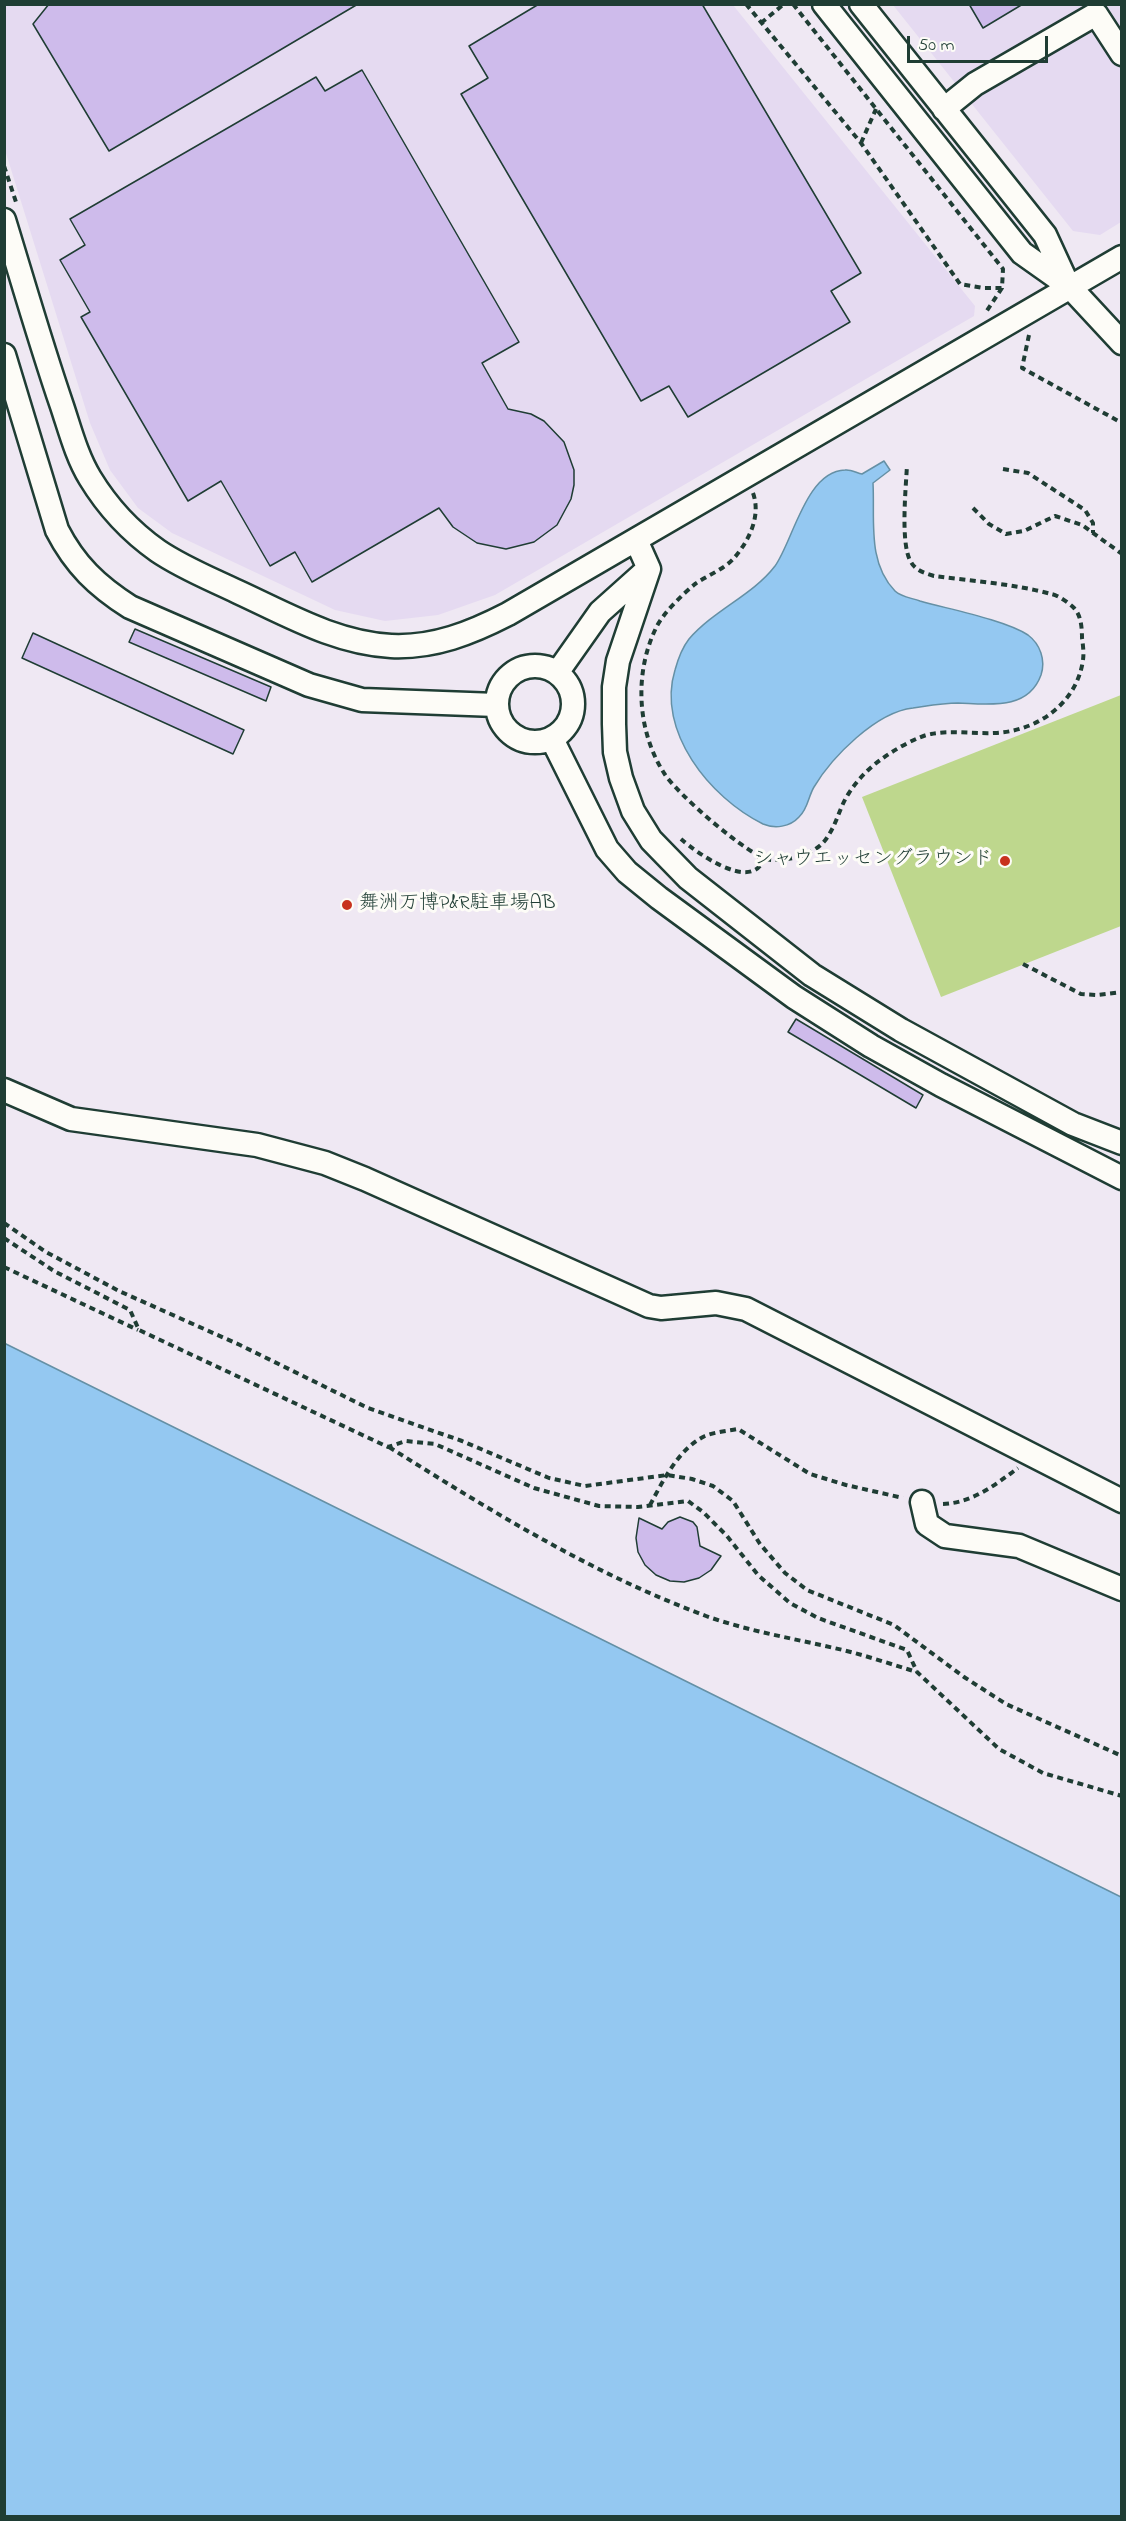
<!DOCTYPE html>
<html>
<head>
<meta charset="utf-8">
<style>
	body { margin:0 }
	#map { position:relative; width:1126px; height:2521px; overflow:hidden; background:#efe8f3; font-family:"Indie Flower",sans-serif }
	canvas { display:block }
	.frame { position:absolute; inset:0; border:6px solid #1f3d34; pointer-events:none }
	.scale { position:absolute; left:907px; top:36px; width:141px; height:27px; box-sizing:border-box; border:3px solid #1f3d34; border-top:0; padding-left:8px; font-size:18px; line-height:21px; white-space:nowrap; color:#1f3d34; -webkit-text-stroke:4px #fdfcf7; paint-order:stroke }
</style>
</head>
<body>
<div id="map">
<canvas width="1126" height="2521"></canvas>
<div class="frame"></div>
<div class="scale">50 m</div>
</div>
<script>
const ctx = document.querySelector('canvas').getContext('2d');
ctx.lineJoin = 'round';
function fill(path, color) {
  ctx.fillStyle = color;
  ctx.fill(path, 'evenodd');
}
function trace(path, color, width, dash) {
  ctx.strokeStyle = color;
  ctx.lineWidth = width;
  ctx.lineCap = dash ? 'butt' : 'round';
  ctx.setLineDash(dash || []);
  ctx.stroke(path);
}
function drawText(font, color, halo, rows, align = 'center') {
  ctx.font = font + ' "Indie Flower","Klee One",sans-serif';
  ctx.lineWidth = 6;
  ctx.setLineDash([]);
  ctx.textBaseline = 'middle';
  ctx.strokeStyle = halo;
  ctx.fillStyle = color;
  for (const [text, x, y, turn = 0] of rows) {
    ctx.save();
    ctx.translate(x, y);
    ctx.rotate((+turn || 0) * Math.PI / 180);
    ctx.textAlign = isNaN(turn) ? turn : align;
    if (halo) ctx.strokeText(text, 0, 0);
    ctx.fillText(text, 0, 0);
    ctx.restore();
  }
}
fill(new Path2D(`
	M4 5H733L975 306 974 316 495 595 438 615 385 621 335 610 172 533 138 508 110 470 90 423 5 150Z
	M893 5H1121V222L1100 235 1073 231Z`), '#e5daf1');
fill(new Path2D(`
	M1121 695V926L941 997 862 797Z`), '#bed78d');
const water = new Path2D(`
	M884 461 890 470 873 483C875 520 867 562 895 591 901 597 912 598 920 601 948 609 1005 620 1028 635 1040 644 1046 660 1041 675 1028 711 988 704 958 703 943 703 927 706 913 708 876 712 832 757 814 787 808 797 808 809 799 817 790 827 775 829 763 824 710 798 656 731 675 670 678 659 682 648 689 639 714 610 753 595 775 566 793 541 806 471 845 470 850 469 857 473 862 474Z
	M4 1343 1121 1897V2516H5Z`);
fill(water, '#94c8f1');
trace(water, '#6590a5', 1.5);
const building = new Path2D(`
	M49 4H358L109 151 33 24Z
	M539 4H702L861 273 831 291 850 322 688 417 669 386 641 401 461 94 488 78 469 46Z
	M969 4H1023L983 28Z
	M362 70 519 342 482 363 508 409 531 414 544 421 564 442 574 470V485L571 499 557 525 534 542 506 549 477 543 453 527 439 508 312 582 295 552 270 566 221 481 188 501 81 317 90 312 60 260 85 245 70 219 316 77 325 91Z
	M135 629 271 687 266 701 129 642Z
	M33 633 244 730 233 754 22 658Z
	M796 1019 923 1095 916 1108 788 1032Z
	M680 1517 693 1522 697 1527 700 1546 721 1556 711 1570 699 1578 684 1582 670 1581 656 1575 645 1565 638 1552 636 1538 639 1518 662 1529 668 1522Z`);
fill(building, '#cebbeb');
trace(building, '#1f3d34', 1.5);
const minor = new Path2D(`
	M824 4 1022 253 1070 287 1122 343
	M861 4 1045 235 1068 285
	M944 109 975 84 1096 14 1122 54
	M4 220C23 282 41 345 62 406 70 430 77 457 90 478 107 506 131 532 158 551 183 568 211 579 238 592 288 615 336 643 391 646 434 648 471 633 508 614L1122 257
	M4 355 57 530C75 565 97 586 130 607L309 685 362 700 496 705
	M636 540 649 569 618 661 614 687V724L615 752 621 778 633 811 651 840 688 878 812 975 901 1030 1073 1124 1122 1143
	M497 704a38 38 0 1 1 76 0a38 38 0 1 1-76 0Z
	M557 673 600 612 648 569
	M552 739 607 849 627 872 659 898 794 997 871 1046 941 1085 1122 1178
	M4 1090 71 1119 257 1145 325 1163 365 1179 649 1306 661 1308 716 1303 746 1309 1122 1501
	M922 1502 927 1524 945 1536 1019 1546 1122 1589`);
trace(minor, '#1f3d34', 27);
trace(new Path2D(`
	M746 4 861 143 960 284 983 288H1002
	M793 4 1003 269 1002 288 986 312
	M761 23 784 4
	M861 143 876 109
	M4 166 17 205
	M1029 335 1022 368 1122 423
	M1003 469 1028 473 1085 510 1093 523V533
	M753 493C761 515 750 539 735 557 725 569 708 575 695 584 682 595 663 613 656 628 634 673 637 731 664 773 675 792 751 859 771 860 790 861 818 854 828 836 837 823 840 806 849 793 858 779 870 767 883 758 894 750 918 736 931 734 951 730 974 734 995 733 1038 731 1077 703 1083 660 1084 653 1083 645 1082 638 1082 628 1081 615 1074 608 1069 603 1058 595 1051 594 1016 584 971 581 934 576 925 573 916 571 911 562 900 545 906 487 907 465
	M973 508 989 524 1006 534 1024 531 1055 516 1082 525 1122 554
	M681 839C697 853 747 889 762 863L758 856
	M1023 964 1081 994 1097 995 1122 992
	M4 1223 46 1252 119 1291 240 1345 368 1408 462 1441 549 1478 585 1486 667 1475 692 1479 713 1486 733 1501 760 1544 785 1573 807 1590 894 1625 964 1677 1006 1704 1122 1756
	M4 1238 54 1271 130 1310 139 1330 388 1447 406 1441 435 1444 534 1488 599 1506 638 1507 688 1501 703 1512 727 1536 758 1575 790 1603 818 1618 907 1650 917 1672 999 1749 1043 1773 1122 1796
	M4 1267 138 1330
	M389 1447C491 1511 593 1574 706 1616 748 1631 791 1638 834 1648 862 1654 890 1664 917 1672
	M943 1504C972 1503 995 1485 1018 1468
	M650 1505C663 1481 679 1448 705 1436 715 1432 727 1431 738 1429L810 1474 846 1485 903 1498`), '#1f3d34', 4, [6, 4.5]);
trace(minor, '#fdfcf7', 22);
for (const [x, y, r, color] of [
	[1005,861,6,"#c8321e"],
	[347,905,6,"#c8321e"]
]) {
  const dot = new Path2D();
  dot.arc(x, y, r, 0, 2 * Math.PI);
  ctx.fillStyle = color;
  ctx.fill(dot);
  trace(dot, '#fdfcf7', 2);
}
drawText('20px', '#1f3d34', '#fdfcf7', [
	["シャウエッセングラウンド",993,861],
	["舞洲万博P&R駐車場AB",359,905,"left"]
], 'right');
</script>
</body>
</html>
